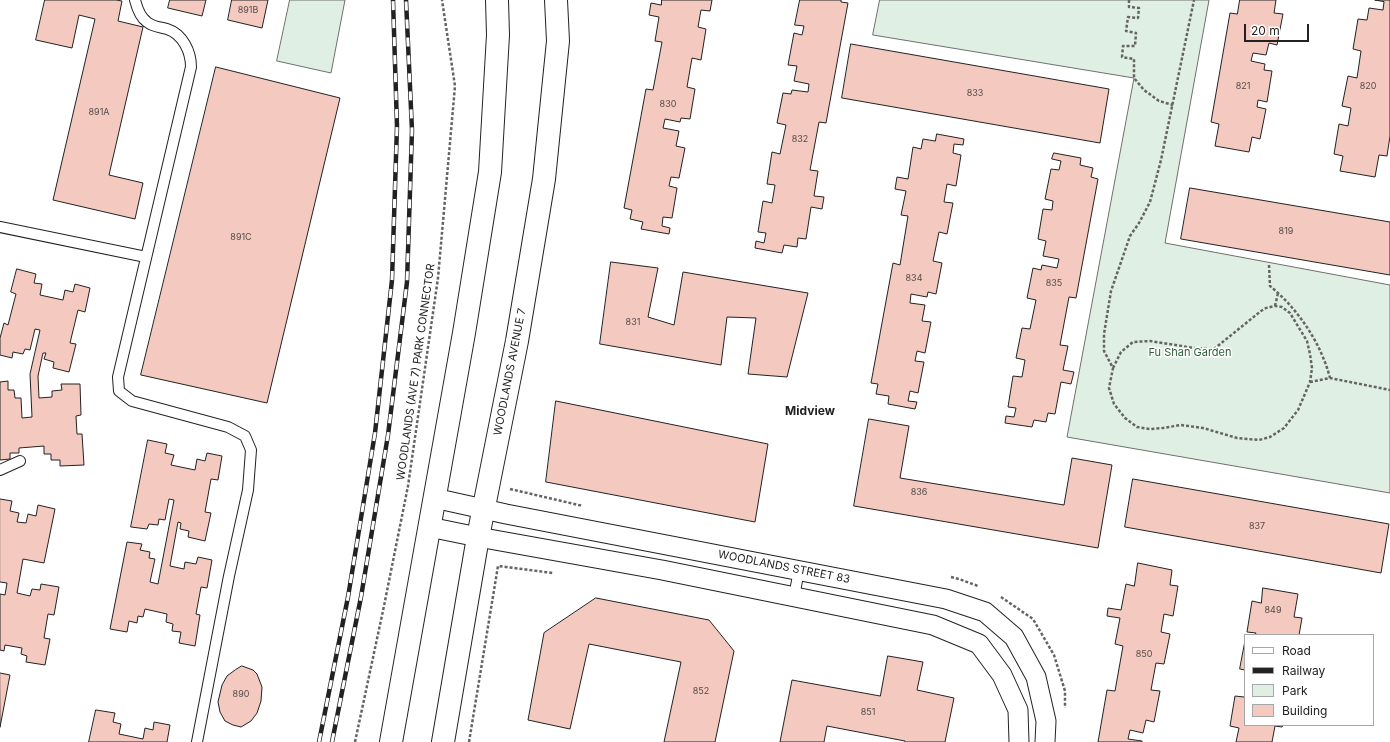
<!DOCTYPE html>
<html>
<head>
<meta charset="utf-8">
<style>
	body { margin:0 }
	#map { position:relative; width:1390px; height:742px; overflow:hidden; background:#fff; font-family:Inter,sans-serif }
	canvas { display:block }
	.legend { position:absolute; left:1244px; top:634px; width:130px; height:92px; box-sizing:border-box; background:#fff; border:1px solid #a7a7a7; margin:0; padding:5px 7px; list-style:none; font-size:12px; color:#222 }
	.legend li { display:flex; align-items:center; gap:8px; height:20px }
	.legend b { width:20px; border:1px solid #a7a7a7 }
	.scale { position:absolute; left:1244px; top:24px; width:65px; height:18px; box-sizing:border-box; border:2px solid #222; border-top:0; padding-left:5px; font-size:12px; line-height:14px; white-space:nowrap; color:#222; -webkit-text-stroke:3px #fff; paint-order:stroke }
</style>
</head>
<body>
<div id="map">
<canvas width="1390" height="742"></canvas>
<ul class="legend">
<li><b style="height:5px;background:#fff"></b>Road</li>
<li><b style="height:5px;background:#222"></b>Railway</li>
<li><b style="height:11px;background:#e0efe3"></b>Park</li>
<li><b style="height:11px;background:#f3c9c0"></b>Building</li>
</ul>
<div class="scale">20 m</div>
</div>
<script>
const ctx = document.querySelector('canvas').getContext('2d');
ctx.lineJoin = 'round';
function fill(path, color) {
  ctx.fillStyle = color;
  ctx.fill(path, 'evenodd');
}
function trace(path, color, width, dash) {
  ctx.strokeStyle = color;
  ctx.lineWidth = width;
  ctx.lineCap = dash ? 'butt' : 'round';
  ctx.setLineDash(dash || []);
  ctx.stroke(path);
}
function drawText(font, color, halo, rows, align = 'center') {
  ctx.font = font + ' Inter,sans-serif';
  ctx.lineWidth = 3;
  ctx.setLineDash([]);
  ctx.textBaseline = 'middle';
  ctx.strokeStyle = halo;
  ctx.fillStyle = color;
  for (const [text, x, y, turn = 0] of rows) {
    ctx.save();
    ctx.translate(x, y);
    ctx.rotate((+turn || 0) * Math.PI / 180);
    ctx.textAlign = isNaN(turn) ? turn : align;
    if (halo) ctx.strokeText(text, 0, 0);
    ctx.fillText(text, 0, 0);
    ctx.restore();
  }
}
const green = new Path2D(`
	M290 0H345L331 73 277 61Z
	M880 0H1209L1165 243 1390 285V493L1067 437 1134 78 873 35Z`);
fill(green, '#e0efe3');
trace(green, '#6f6f6f', 1);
const building = new Path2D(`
	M45 0H116L122 1 118 21 143 27 109 175 143 183 135 219 53 200 95 19 79 15 72 48 36 40Z
	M170 0H206L202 16 168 8Z
	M232 0H268L262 28 228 20Z
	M662 0H712L710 11 701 10 698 27 706 29 701 60 692 58 687 87 695 89 690 119 681 118 680 122 665 119 663 128 679 131 676 146 685 148 679 178 671 177 669 186 677 188 672 218 663 217 662 226 670 228 669 234 641 229 643 222 630 219 632 210 624 208 646 89 653 90 662 42 655 41 659 17 649 15 651 3 661 5Z
	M800 0H841V2L848 3 826 123 819 122 810 170 818 171 814 196 824 197 822 209 811 207 806 239 798 238 797 247 784 245 782 253 755 248 756 241 764 243 766 233 758 232 763 201 772 203 775 185 767 184 772 152 780 154 786 125 777 123 783 93 791 94 792 90 808 92 809 84 794 81 797 66 788 65 794 33 802 35 804 26 795 25Z
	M1240 0H1276L1274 13 1283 14 1277 45 1269 43 1266 55 1253 53 1251 61 1265 64 1264 70 1272 71 1267 102 1258 100 1257 107 1266 109 1260 139 1252 137 1249 152 1215 146 1219 124 1211 122 1230 13 1237 14Z
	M1375 0H1390V136L1387 156 1379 155 1375 177 1340 171 1343 156 1334 154 1339 124 1348 126 1351 108 1342 106 1348 76 1357 78 1361 51 1353 49 1358 19 1367 20 1369 8 1383 10 1384 2Z
	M851 44 1109 89 1100 143 842 98Z
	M216 67 340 98 267 403 141 375Z
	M937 134 964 139 963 145 954 144 953 153 961 155 956 186 947 184 944 202 953 203 947 234 939 232 933 261 942 263 936 294 928 292 927 297 911 294 910 303 925 305 922 321 931 322 925 353 917 351 915 361 924 362 918 393 910 391 908 401 917 402 915 409 888 404 889 396 876 394 878 384 871 383 893 263 900 265 908 216 901 215 906 191 895 189 897 177 908 179 913 147 921 149 923 139 935 141Z
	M1054 153 1081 158 1080 165 1093 168 1091 177 1098 179 1076 298 1069 297 1060 345 1068 346 1063 370 1074 372 1071 384 1061 382 1055 414 1048 413 1046 422 1034 420 1032 427 1005 423 1006 416 1014 417 1016 408 1008 407 1013 376 1022 377 1025 360 1016 358 1022 328 1030 329 1036 300 1027 298 1033 268 1041 270 1042 265 1057 268 1059 259 1043 256 1046 241 1038 239 1043 209 1052 210 1053 201 1045 199 1051 169 1059 170 1061 161 1052 159Z
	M1190 188 1390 222V275L1181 239Z
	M611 262 658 268 648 317 674 325 683 272 808 293 787 377 748 374 756 318 727 317 721 365 600 344Z
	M17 269 36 274 34 283 42 284 40 295 63 300 65 290 73 292 75 284 90 288 85 312 78 310 70 343 76 344 69 372 53 368 54 362 44 359 46 353H43L38 376 39 398 52 397V391L62 390 61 384H80L81 415 76 416 77 434H82L84 465 60 466V460H51V454H44V446L19 448V453H10V459L0 460V382L8 381V390H14L15 398H21L22 418 32 417 30 374 40 330 35 329 30 350 25 349 23 354 13 352 12 358 0 355V338L4 323 8 325 16 294 11 292Z
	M556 401 768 444 755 522 546 482Z
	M869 419 909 426 900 478 1064 505 1072 458 1112 465 1098 548 854 506Z
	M148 440 167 444 165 453 174 455 171 465 195 470 197 459 205 461 207 453 222 456 218 480 211 479 205 512 211 513 205 541 188 537 189 531 180 529 181 523 178 522 170 566 184 569 185 562 196 564 198 557 212 560 207 588 201 587 196 614 200 615 195 646 179 643 181 632 172 631 173 624 166 622 167 614 145 609 143 617 138 616 137 623 129 621 127 632 110 629 127 542 142 544 140 550 150 552 149 558 155 559 150 582 158 584 174 500 169 499 165 520 159 519 158 525 149 524 147 529 131 527Z
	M1133 479 1389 524 1381 573 1125 527Z
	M0 499 12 501 10 511 19 513 17 522 26 523 28 514 36 516 38 505 55 509 44 563 23 559 17 593 30 596 32 589 40 590 41 584 59 587 54 615 48 614 44 638 50 639 45 665 26 662 27 656 21 654 22 648 5 645 4 651 0 650V594L5 595 7 583 0 582Z
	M1138 563 1172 570 1170 585 1178 586 1173 616 1164 614 1161 632 1170 634 1164 664 1156 663 1151 690 1160 691 1154 722 1146 720 1143 733 1130 730 1128 739 1142 741V742H1098L1107 690 1115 691 1123 646 1115 644 1120 618 1107 616 1108 608 1121 610 1126 584 1134 586Z
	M1263 588 1298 594 1294 617 1302 618 1299 635H1255L1256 633 1247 632 1252 601 1261 603Z
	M596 598 709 620 734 651 715 742H664L681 662 589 644 570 729 528 720 544 633Z
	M1245 641V670L1240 669Z
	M888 656 923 662 917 690 954 698 945 742H905V741L827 726 824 742H780L792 680 880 696Z
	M242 666 253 670 257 674 262 687 261 701 257 713 251 721 241 727 233 725 225 721 220 712 218 702 222 685 227 676 235 670Z
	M0 673 10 675 0 727Z
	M1245 692V725H1283L1282 727 1275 726 1272 742H1236L1239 728 1230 726 1235 696 1244 697Z
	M96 710 115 713 113 722 121 724 119 734 143 739 145 728 153 730 154 722 170 725 167 742H89Z`);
fill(building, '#f3c9c0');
trace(building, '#222', 1);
const service = new Path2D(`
	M135 0C137 8 140 17 147 22 153 27 160 27 167 29 183 34 191 52 191 67L118 377 119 391 132 401 228 427 245 436 251 450 248 490 229 576 197 742
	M0 227 146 257
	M0 470 20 461
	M794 597 799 570`);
const minor = new Path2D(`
	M434 498 506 514 946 599 985 612 1014 637 1036 677 1046 721 1045 742
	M429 527 478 537 662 570 933 625 979 644 1002 675 1018 710 1019 742`);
const primary = new Path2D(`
	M391 742 464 333 490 172 498 35 497 0
	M443 742 478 537 517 341 544 179 558 41 556 0`);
trace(service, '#222', 12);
trace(minor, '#222', 21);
trace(primary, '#222', 24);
trace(new Path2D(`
	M1129 0V7L1139 8 1138 18 1128 17 1126 31 1136 33 1135 46H1123L1122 57 1134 59V78L1144 90 1159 101 1173 105
	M1269 265 1270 286C1298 309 1321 343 1330 378
	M1275 306 1278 293
	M1113 368 1121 352 1133 342 1150 341 1194 348 1214 349 1261 311 1266 308 1275 306 1282 307 1290 313 1307 341 1310 354 1312 368 1310 382 1298 410 1284 428 1270 437 1259 440 1237 438 1203 428 1181 425 1163 428 1150 429 1137 427 1125 418 1114 404 1109 388 1113 368 1104 351V334L1111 291 1130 236 1139 223 1150 202 1161 160 1194 0
	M1310 382 1330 378 1390 390
	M510 489 583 506
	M951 577 959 579 978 586
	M1001 597 1033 619 1054 655 1065 691V708
	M355 742 384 606 408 486 438 278 455 86 442 0
	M469 742 498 566 553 573`), '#646464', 2.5, [3, 2]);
trace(service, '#fff', 10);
trace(minor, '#fff', 19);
trace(primary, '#fff', 22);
const rail = new Path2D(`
	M319 742 348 597 375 433 392 280 397 126 393 0
	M332 742 361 597 388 435 407 282 412 130 406 0`);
trace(rail, '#222', 4.5);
trace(rail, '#fff', 3, [9]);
drawText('9px', '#564c4a', null, [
	["891B",248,10],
	["821",1243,86],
	["820",1368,86],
	["833",975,93],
	["830",668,104],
	["891A",99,112],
	["832",800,139],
	["819",1286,231],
	["891C",241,237],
	["834",914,278],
	["835",1054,283],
	["831",633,322],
	["836",919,492],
	["837",1257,526],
	["849",1273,610],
	["850",1144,654],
	["852",701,691],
	["890",241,694],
	["851",868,712]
]);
drawText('11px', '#2f5e38', '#fff', [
	["Fu Shan Garden",1190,353]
]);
drawText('11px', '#222', '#fff', [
	["WOODLANDS (AVE 7) PARK CONNECTOR",416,372,-82],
	["WOODLANDS AVENUE 7",510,372,-79],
	["WOODLANDS STREET 83",784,567,11]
]);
drawText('bold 12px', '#222', '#fff', [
	["Midview",810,411]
]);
</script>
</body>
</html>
